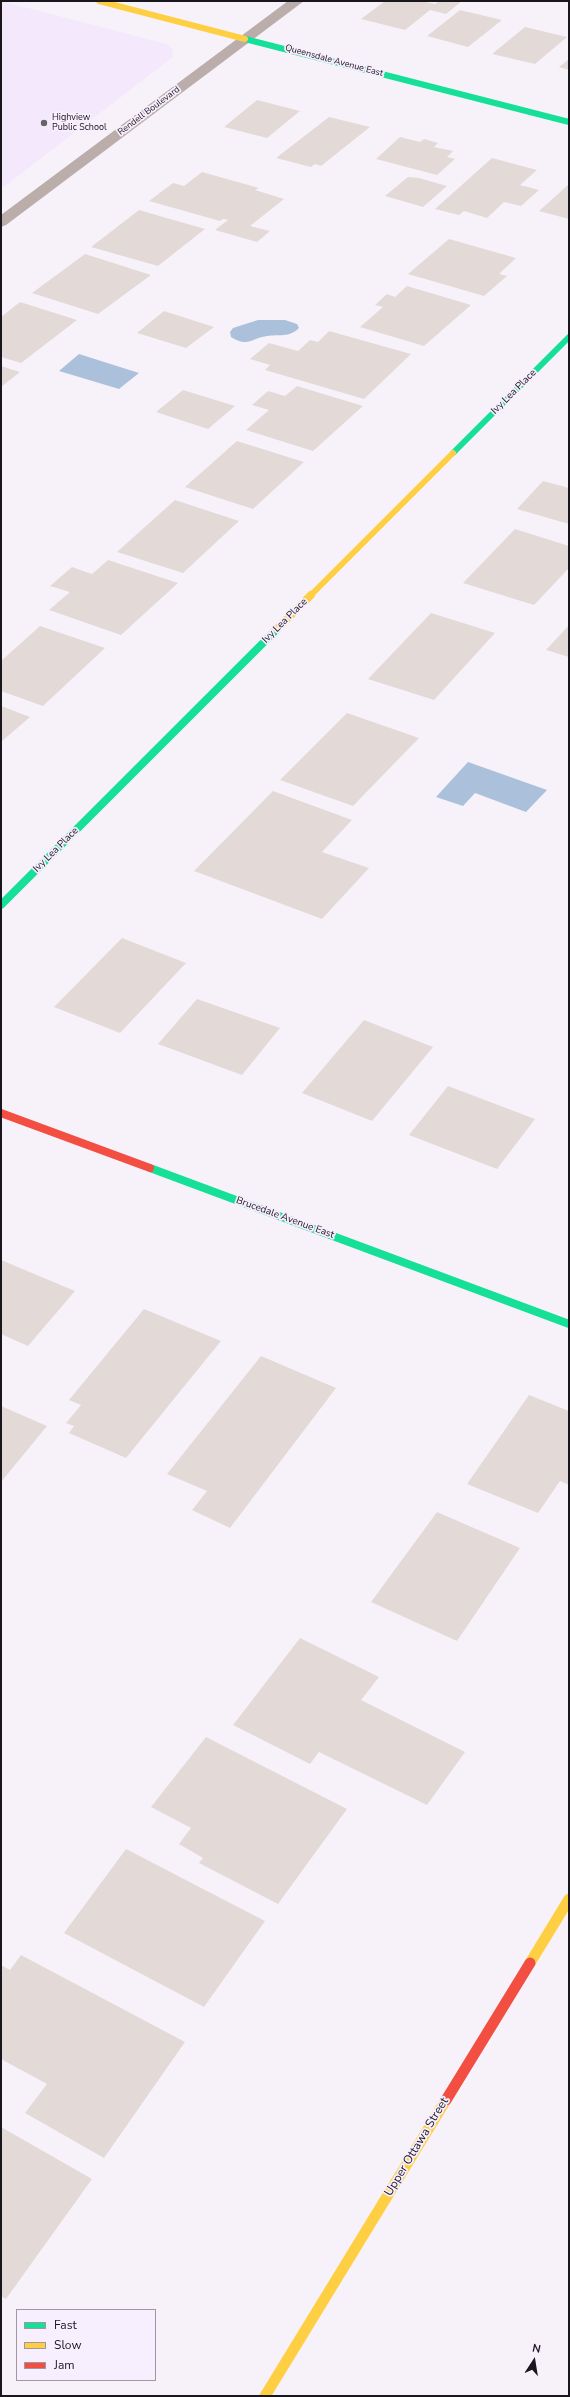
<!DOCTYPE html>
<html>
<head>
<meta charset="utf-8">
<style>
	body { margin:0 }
	#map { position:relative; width:570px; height:2397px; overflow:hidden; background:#f7f2fa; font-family:"Nunito Sans",sans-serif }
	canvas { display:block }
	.frame { position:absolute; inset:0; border:2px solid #1a161e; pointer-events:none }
	.legend { position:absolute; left:16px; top:2309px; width:140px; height:72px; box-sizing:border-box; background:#f8effe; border:1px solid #9f98a4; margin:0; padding:5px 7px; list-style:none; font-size:12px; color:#1a161e }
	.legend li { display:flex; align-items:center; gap:8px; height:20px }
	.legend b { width:20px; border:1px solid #9f98a4 }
	.north { position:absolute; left:514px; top:2341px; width:40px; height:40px; -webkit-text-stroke:3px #f8effe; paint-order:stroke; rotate:12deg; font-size:11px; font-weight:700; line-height:16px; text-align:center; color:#1a161e }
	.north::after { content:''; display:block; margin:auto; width:14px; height:18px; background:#1a161e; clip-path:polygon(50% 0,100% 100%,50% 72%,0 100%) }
</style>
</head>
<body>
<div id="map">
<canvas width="570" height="2397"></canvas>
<div class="frame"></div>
<ul class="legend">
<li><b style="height:5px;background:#16e098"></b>Fast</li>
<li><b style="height:5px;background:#ffcf43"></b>Slow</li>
<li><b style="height:5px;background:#f24e42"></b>Jam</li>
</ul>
<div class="north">N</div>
</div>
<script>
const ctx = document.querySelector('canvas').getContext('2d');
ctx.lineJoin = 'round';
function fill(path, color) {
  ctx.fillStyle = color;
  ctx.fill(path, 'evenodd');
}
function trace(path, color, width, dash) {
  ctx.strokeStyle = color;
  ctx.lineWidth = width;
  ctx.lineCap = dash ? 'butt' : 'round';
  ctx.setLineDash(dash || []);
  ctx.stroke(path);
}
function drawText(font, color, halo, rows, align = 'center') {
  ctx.font = font + ' "Nunito Sans",sans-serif';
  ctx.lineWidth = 3.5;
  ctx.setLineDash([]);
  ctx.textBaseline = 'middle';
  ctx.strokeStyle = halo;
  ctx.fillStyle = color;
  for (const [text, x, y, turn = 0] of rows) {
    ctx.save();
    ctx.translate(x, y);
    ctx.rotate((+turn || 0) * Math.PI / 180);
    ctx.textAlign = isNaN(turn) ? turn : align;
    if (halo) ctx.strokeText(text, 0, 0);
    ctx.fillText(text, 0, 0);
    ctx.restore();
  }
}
fill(new Path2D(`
	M1 1 167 44 173 50V57L1 189Z`), '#f4e8fc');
fill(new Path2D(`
	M258 320H285L297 324 299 328C289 338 279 334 267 336 251 338 249 348 231 337L230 332 233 328Z
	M79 354 139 373 119 389 59 371Z
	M468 762 547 790 526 812 475 793 463 806 436 797Z`), '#abc0db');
fill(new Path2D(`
	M385 1H421L435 4 439 1H462L446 14 430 10 405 30 361 19Z
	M460 10 502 20 468 47 427 36Z
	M525 27 567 37 535 64 492 54Z
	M569 59V70L559 67Z
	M257 100 300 111 267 138 224 127Z
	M329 117 370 127 321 166 315 164 311 167 276 158Z
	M400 137 420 142 424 139 438 143 434 147 453 151 447 157 455 159 437 175 376 159Z
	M492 158 537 170 520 185 539 190 521 206 504 202 487 218 464 211 459 215 435 209Z
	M202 172 259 188 255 190 284 199 250 226 270 231 257 242 215 230 228 220 223 219 220 221 149 201 173 183 184 186Z
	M408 177 419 178 447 186 423 207 385 196Z
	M569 184V219L539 211Z
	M139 210 205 229 158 266 91 247Z
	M449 239 516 258 499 274 507 276 484 296 408 274Z
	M85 254 151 275 98 314 32 293Z
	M407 286 471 305 424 346 360 327 383 307 375 305 387 294 395 297Z
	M20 302 77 320 21 363 1 357V317Z
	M164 311 214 327 186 348 137 333Z
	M329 331 411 354 364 399 265 370 270 365 250 359 269 343 298 351 310 340 318 342Z
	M1 366 20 372 1 387Z
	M297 386 363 406 313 451 246 430 269 410 252 405 268 391 285 396Z
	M183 390 235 406 208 429 156 412Z
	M237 441 304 462 253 509 185 487Z
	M543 481 569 488V524L517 509Z
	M175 500 239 521 183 573 117 552Z
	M515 529 569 546V568L534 605 463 583Z
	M108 560 178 583 121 635 49 610 70 592 50 586 72 567 92 574Z
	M431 613 495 633 434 700 368 679Z
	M569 625V657L546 650Z
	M40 626 105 648 43 706 1 691V661Z
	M1 706 30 717 1 742Z
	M347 713 419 738 353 806 280 780Z
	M273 791 352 820 322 852 369 868 322 919 194 871Z
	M122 938 186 963 120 1033 54 1007Z
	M197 999 280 1028 242 1075 158 1044Z
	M364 1020 433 1047 372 1121 302 1093Z
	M448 1086 535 1119 497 1169 409 1135Z
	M1 1260 75 1291 28 1346 1 1334Z
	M144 1309 221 1341 126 1458 69 1433 74 1426 66 1423 81 1405 69 1400Z
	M261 1356 336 1388 230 1528 192 1510 207 1491 167 1474Z
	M529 1395 569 1411V1485L560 1481 538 1513 467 1484Z
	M1 1406 47 1426 1 1482Z
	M437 1512 520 1548 457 1641 371 1602Z
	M300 1638 379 1677 361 1700 465 1752 427 1805 319 1752 310 1764 233 1725Z
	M206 1737 347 1809 278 1904 199 1863 203 1858 179 1844 191 1828 151 1807Z
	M126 1849 265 1921 204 2007 64 1933Z
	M21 1955 185 2042 104 2158 25 2113 47 2084 1 2059V1965L10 1970Z
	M1 2127 92 2179 6 2299 1 2296Z`), '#e3dad7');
fill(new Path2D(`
	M288 1H304L6 225 1 227V215Z`), '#bbada9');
trace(new Path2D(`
	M245 39 569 122
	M453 453 569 337`), '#16e098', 6);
trace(new Path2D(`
	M1 905 277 629
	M150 1168 569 1324`), '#16e098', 8);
trace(new Path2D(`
	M99 1 245 39
	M310 596 453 453`), '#ffcf43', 6);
trace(new Path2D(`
	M277 629 311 595`), '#ffcf43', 8);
trace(new Path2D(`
	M530 1963 569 1899
	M265 2396 446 2100`), '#ffcf43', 11);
trace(new Path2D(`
	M1 1113 150 1168`), '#f24e42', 8);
trace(new Path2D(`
	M446 2100 530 1963`), '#f24e42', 11);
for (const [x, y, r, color] of [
	[44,123,4,"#67636b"]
]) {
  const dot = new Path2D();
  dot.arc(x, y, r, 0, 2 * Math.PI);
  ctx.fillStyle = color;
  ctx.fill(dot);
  trace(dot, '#f8effe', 1.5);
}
drawText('9px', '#1a161e', '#f8effe', [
	["Queensdale Avenue East",334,61,15],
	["Rendell Boulevard",149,111,-37]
]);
drawText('9px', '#1a161e', '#f8effe', [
	["Highview",52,118],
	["Public School",52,128]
], 'left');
drawText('10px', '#1a161e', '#f8effe', [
	["Ivy Lea Place",514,392,-45],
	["Ivy Lea Place",285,621,-45],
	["Ivy Lea Place",56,850,-45],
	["Brucedale Avenue East",285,1218,20]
]);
drawText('12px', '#1a161e', '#f8effe', [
	["Upper Ottawa Street",417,2147,-59]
]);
</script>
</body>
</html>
